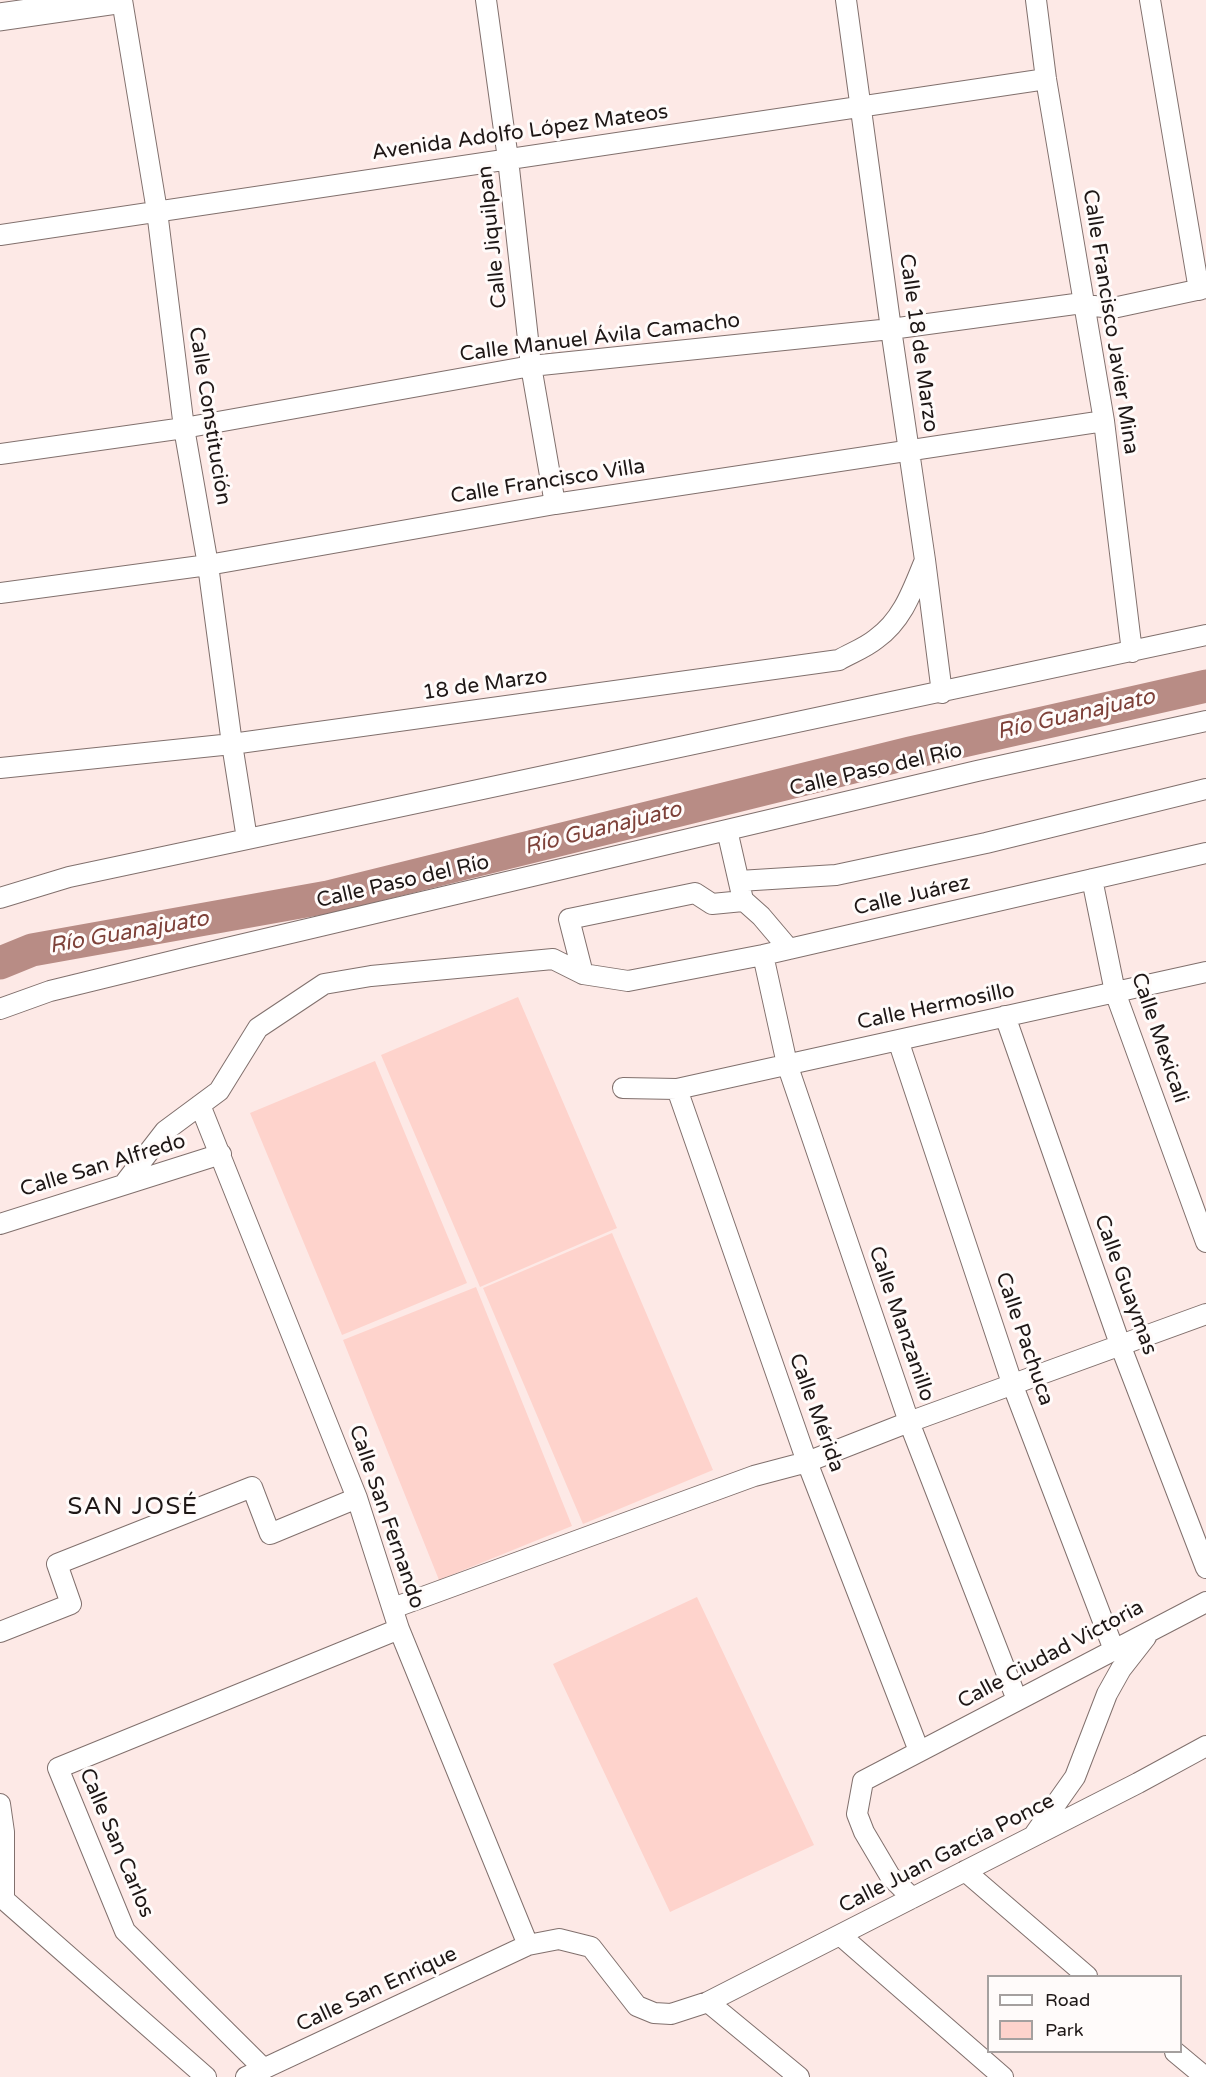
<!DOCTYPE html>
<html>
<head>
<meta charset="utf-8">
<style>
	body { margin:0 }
	#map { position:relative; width:1206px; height:2077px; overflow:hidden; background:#fde9e6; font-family:"Varela Round",sans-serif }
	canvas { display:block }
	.legend { position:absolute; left:987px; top:1975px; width:195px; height:78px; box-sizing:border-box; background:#fffbfa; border:2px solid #a5a09f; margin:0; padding:8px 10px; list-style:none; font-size:18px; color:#1e1716 }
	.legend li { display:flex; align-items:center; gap:12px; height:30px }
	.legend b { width:30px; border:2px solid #a5a09f }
</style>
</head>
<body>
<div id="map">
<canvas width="1206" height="2077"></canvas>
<ul class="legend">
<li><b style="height:8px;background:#fff"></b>Road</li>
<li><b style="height:16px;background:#fed3cc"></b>Park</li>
</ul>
</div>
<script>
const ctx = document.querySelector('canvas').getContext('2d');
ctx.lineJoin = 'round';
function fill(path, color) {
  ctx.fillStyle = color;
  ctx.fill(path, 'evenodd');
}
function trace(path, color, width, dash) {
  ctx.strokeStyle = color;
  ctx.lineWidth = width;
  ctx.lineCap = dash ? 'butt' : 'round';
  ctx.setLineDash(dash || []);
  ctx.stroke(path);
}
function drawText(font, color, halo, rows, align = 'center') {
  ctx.font = font + ' "Varela Round",sans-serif';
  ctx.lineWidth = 6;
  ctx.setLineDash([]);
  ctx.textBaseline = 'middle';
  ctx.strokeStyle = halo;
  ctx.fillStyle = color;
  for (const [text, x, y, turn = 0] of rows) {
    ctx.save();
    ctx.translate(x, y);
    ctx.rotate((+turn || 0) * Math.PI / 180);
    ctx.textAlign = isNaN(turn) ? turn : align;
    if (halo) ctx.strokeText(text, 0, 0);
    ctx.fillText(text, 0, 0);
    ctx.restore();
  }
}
fill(new Path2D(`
	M518 997 617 1228 480 1287 381 1055Z
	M375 1061 467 1283 342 1335 250 1113Z
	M612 1233 713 1470 583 1524 483 1288Z
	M476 1287 572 1526 439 1580 343 1340Z
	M697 1597 814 1845 670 1912 553 1664Z`), '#fed3cc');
trace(new Path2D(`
	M0 963 32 950 328 897 910 753 1206 686`), '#b88c85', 33);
const street = new Path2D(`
	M122 0 157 211 184 428 208 565 232 744 247 839
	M486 0 508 159 531 366 555 504
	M846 0 891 329 925 560 942 693
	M1036 0 1046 79 1104 421 1132 652
	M1150 0 1199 290
	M0 235 1046 79
	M0 454 184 428 531 366 891 329 1075 304 1113 308 1206 288
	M0 593 208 565 555 504 1104 421
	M0 768 232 744 839 660C851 653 865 648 876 639 903 620 913 589 925 560
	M727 830 743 900 761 916 789 949
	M1092 879 1115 992 1206 1242
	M739 881 836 875 986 843 1206 789
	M0 898 69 877 1206 635
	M763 955 787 1064 909 1422 1017 1700
	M583 974 569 919 695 893 712 904 743 901
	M0 1009 50 991 189 957 977 771 1206 721
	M1005 1016 1121 1347 1206 1568
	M898 1040 1013 1386 1114 1650
	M623 1088 677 1089 1206 972
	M677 1089 807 1462 919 1751
	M200 1105 357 1498 399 1629 528 1945
	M124 1184 165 1131 219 1091 258 1028 324 984 371 976 553 959 583 974 628 981 763 955 1206 853
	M0 1224 221 1154
	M393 1608 754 1476 807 1462 909 1422 1206 1314
	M0 1632 71 1604 57 1564 252 1487 270 1534 357 1498
	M0 1804 4 1832V1900
	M1034 1835 1075 1777 1107 1694 1121 1669 1146 1637
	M965 1871 1087 1976
	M0 1896 206 2077
	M912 1898 890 1876 864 1832 857 1814 863 1781 1206 1602
	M840 1935 1003 2077
	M708 2002 799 2077
	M1175 2052 1205 2077
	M264 2069 125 1931 58 1768 399 1629
	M246 2077 528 1945 559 1939 591 1947 637 2006 654 2013 671 2014 708 2002 1138 1783 1206 1746`);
const secondary = new Path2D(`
	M0 17 118 0`);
trace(street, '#81706d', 22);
trace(secondary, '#81706d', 29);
trace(street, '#fff', 20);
trace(secondary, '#fff', 27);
drawText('21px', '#1e1716', '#fffbfa', [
	["Avenida Adolfo López Mateos",520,133,-8],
	["Calle Jiquilpan",493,237,-96],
	["Calle Francisco Javier Mina",1110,322,81],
	["Calle Manuel Ávila Camacho",600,338,-7],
	["Calle 18 de Marzo",918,343,82],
	["Calle Constitución",209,416,81],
	["Calle Francisco Villa",548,482,-9],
	["18 de Marzo",485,685,-8],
	["Calle Paso del Río",876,770,-13],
	["Calle Paso del Río",403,882,-13],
	["Calle Juárez",912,896,-13],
	["Calle Hermosillo",936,1007,-12],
	["Calle Mexicali",1159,1038,71],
	["Calle San Alfredo",103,1166,-17],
	["Calle Guaymas",1125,1285,70],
	["Calle Manzanillo",901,1324,71],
	["Calle Pachuca",1024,1339,71],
	["Calle Mérida",816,1413,70],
	["Calle San Fernando",386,1517,71],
	["Calle Ciudad Victoria",1051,1655,-28],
	["Calle San Carlos",116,1843,67],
	["Calle Juan García Ponce",947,1854,-27],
	["Calle San Enrique",377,1990,-25]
]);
drawText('italic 22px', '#7e4139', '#fffbfa', [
	["Río Guanajuato",1076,715,-13],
	["Río Guanajuato",603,829,-14],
	["Río Guanajuato",129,933,-10]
]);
ctx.letterSpacing = '1.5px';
drawText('24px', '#1e1716', '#fffbfa', [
	["SAN JOSÉ",133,1508]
]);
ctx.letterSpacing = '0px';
</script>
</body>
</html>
